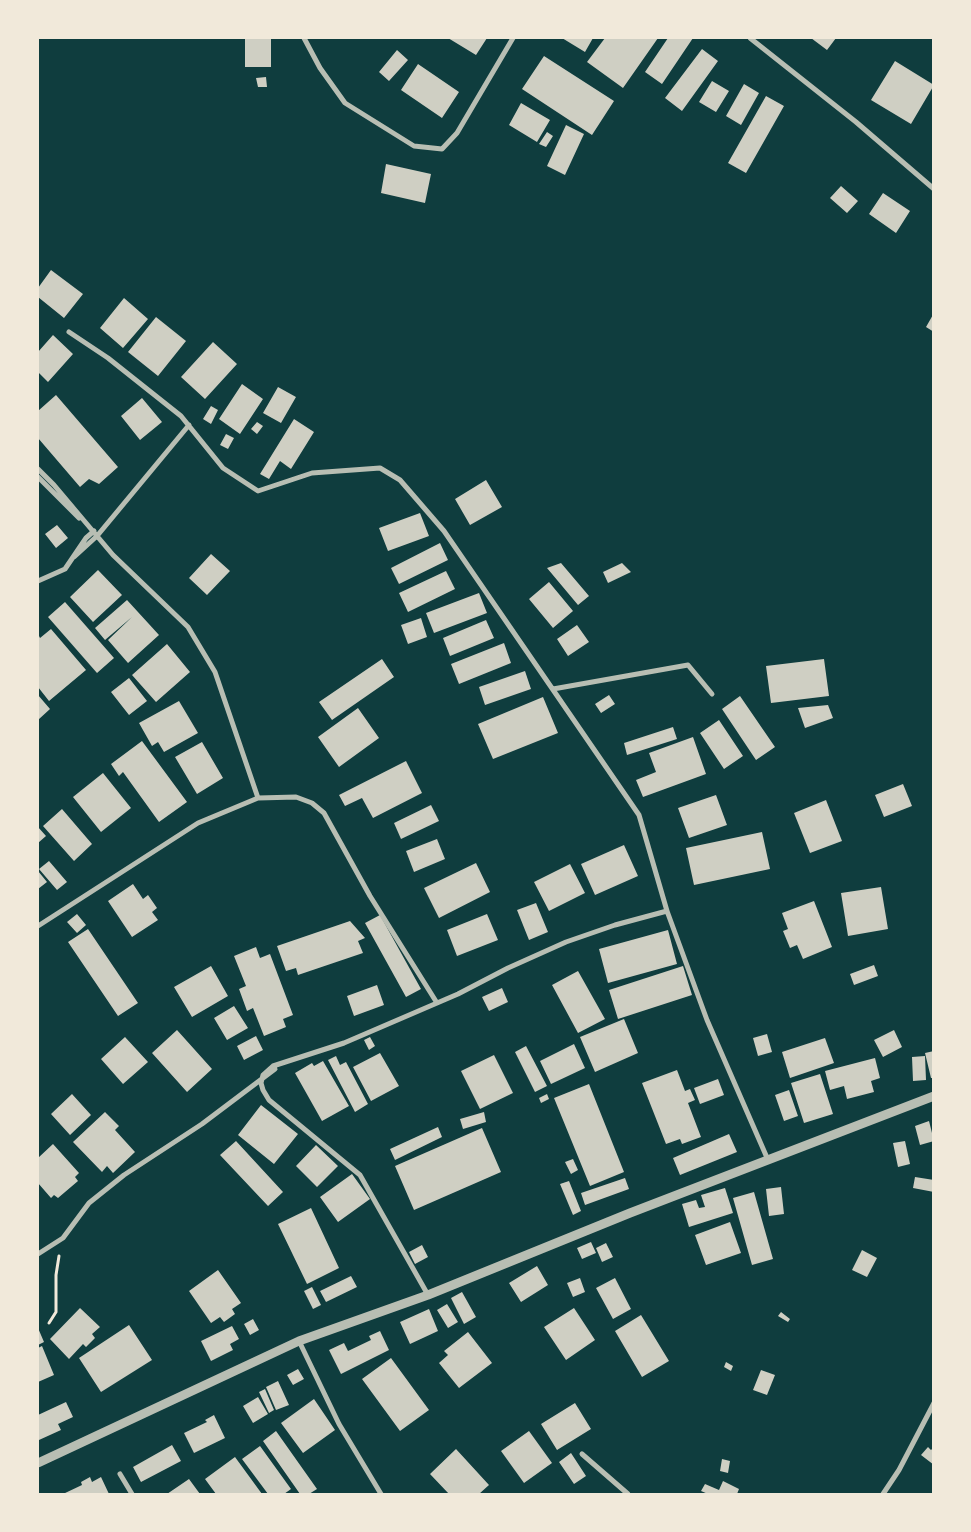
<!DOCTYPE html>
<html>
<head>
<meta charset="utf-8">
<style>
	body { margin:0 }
	#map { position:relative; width:971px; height:1532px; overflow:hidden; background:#0f3d3e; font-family:Arial,sans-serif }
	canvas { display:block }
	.frame { position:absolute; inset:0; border:39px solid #f1e9da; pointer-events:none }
</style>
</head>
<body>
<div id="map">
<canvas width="971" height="1532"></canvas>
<div class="frame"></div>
</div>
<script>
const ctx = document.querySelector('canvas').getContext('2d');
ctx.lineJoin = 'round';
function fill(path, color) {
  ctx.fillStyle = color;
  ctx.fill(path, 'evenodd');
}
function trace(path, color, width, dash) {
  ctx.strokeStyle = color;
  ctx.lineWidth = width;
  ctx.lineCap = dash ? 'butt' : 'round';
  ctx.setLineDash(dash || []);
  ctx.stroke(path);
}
fill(new Path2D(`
	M245 38H271V67H245Z
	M448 38H487L476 55Z
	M562 38H593L585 52Z
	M605 38H658L623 88 587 62Z
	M668 38H693L662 84 645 72Z
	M811 38H836L827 50Z
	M702 49 718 61 682 111 665 98Z
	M397 50 408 60 389 81 379 72Z
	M544 56 614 101 592 135 522 89Z
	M895 61 934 85 911 124 871 100Z
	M418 64 459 92 442 118 401 90Z
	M266 77 267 87H258L256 78Z
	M712 81 729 91 716 112 699 102Z
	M744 84 759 93 741 125 726 116Z
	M766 96 784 106 746 173 728 163Z
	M521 103 550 120 537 142 509 125Z
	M566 125 584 134 565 175 547 166Z
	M547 132 553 136 546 147 539 144Z
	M386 164 431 174 425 203 381 193Z
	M841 186 858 201 847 213 830 198Z
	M883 193 910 211 896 233 869 214Z
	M51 270 83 294 64 318 38 297V288Z
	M124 298 148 319 123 348 100 328Z
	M934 313V332L926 327Z
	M156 317 186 341 158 376 128 352Z
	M53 335 73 354 48 382 38 372V352Z
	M213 342 237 364 205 399 181 377Z
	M242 384 263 399 240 434 219 419Z
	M278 387 296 397 281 423 263 413Z
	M56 395 118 467 99 484 89 479 80 487 38 438V411Z
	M142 398 162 422 140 440 121 416Z
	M211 406 218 410 211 424 203 419Z
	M294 419 314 432 291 469 280 461 269 479 260 474Z
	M257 422 263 426 257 434 251 429Z
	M226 434 234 438 228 449 220 445Z
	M486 480 502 507 470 525 455 499Z
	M420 513 429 536 388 551 379 528Z
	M57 525 68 538 56 548 45 534Z
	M440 543 448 560 399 584 391 568Z
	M211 554 230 571 207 595 189 578Z
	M561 563 589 596 578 605 547 568Z
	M622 563 631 572 608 583 603 572Z
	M98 570 122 595 93 622 70 597Z
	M446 571 455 589 408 612 399 593Z
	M549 582 573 611 553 628 529 599Z
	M479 593 487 613 434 633 426 613Z
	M127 600 159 635 128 663 108 640 132 617 105 640 95 628Z
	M65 602 114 658 97 673 48 617Z
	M421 618 427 637 408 644 401 625Z
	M486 620 494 638 450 656 443 638Z
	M577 625 589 642 568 656 557 639Z
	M51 629 86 670 49 701 38 687V634L40 638Z
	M504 643 511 663 459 684 451 664Z
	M167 644 190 672 156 702 132 675Z
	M382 659 394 677 332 720 319 702Z
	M824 659 829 696 771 703 766 666Z
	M525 671 531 689 485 705 479 687Z
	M129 678 147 701 129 715 111 692Z
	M38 695 50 709 38 720Z
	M609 695 615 704 601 713 595 704Z
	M740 696 775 747 756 760 722 709Z
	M543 697 558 733 493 759 478 724Z
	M179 701 198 733 164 752 158 742 152 746 139 723Z
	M828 705 833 718 805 728 798 708Z
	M358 708 379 738 339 767 318 737Z
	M719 720 743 756 724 769 700 733Z
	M673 727 677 739 627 755 624 743Z
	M693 737 706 774 643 797 636 780 656 772 649 753Z
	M142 741 187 802 159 822 123 772 119 776 111 764Z
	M202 742 223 778 197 794 175 757Z
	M406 761 422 793 373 818 362 798 345 806 339 795Z
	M103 773 131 808 101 832 73 797Z
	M903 784 912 806 884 817 875 795Z
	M716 795 727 825 689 838 678 808Z
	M826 800 842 841 810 853 794 813Z
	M431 805 439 821 401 839 394 823Z
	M62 809 92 844 74 861 43 826Z
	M38 827 46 836 38 843Z
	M762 832 770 869 694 885 686 848Z
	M437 839 445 859 414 872 406 851Z
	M624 845 638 876 595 895 581 864Z
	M49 861 67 882 57 890 39 869Z
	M476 863 490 892 439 918 424 888Z
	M570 864 585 893 549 911 534 882Z
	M38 871 47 882 38 889Z
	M133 884 143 899 148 895 157 908 152 912 158 920 132 937 108 901Z
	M881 887 888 929 848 936 841 893Z
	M814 901 832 947 803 959 797 945 790 948 783 931 788 929 782 913Z
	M536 903 548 932 529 940 517 910Z
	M77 914 86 925 77 933 67 922Z
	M487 914 498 940 457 956 447 930Z
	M380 915 421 989 406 997 365 923Z
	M350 921 365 938 358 941 363 953 298 975 296 968 286 971 277 946Z
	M88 929 138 1003 118 1016 68 942Z
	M668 930 677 964 608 983 599 949Z
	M256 947 260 958 270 954 293 1015 283 1019 286 1027 264 1036 253 1008 247 1011 239 989 246 986 234 956Z
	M874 965 878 976 854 985 850 974Z
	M211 966 228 996 192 1017 174 987Z
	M683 966 692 995 618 1019 609 990Z
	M578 971 605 1019 578 1033 552 985Z
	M377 985 384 1005 354 1016 347 996Z
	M502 988 508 1002 489 1011 482 997Z
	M234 1006 248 1028 227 1040 214 1018Z
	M624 1019 638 1053 595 1072 580 1037Z
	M177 1030 212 1069 187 1092 152 1053Z
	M894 1030 902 1047 883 1057 874 1040Z
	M767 1034 772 1052 758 1056 753 1038Z
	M256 1036 263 1050 244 1060 237 1046Z
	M125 1037 148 1062 123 1084 101 1059Z
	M370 1037 375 1046 369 1050 364 1040Z
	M825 1038 834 1063 790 1078 782 1052Z
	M574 1044 585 1068 551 1084 540 1061Z
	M526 1046 547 1086 535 1092 515 1052Z
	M934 1051V1078H931L925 1053Z
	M380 1053 399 1086 371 1101 353 1067Z
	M494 1055 513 1093 480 1109 461 1071Z
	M336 1056 340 1065 346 1062 368 1104 355 1112 328 1060Z
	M925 1056 926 1080 913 1081 912 1057Z
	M875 1058 880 1078 871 1081 874 1092 847 1099 844 1086 830 1090 825 1071Z
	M323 1061 349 1106 322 1121 295 1073 312 1063 314 1066Z
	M677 1070 685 1091 690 1089 695 1100 688 1103 701 1137 682 1144 680 1139 666 1144 642 1083Z
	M820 1074 833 1114 804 1123 791 1083Z
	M718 1079 724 1095 700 1104 694 1088Z
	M589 1084 624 1172 590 1186 554 1098Z
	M789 1090 798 1116 784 1121 775 1095Z
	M72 1094 91 1115 70 1135 51 1114Z
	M547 1094 549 1099 541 1103 539 1098Z
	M261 1105 298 1134 274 1164 238 1135Z
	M105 1112 119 1126 115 1130 135 1152 113 1173 107 1166 102 1172 73 1142Z
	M484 1112 486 1122 463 1129 460 1119Z
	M929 1121 934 1141 920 1145 915 1126Z
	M438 1127 442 1137 395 1160 390 1149Z
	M482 1128 501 1172 414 1210 395 1166Z
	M729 1134 737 1152 680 1175 673 1158Z
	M236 1141 283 1192 268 1206 220 1155Z
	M905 1141 910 1164 898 1167 893 1143Z
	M53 1144 79 1173 75 1177 78 1181 58 1198 54 1195 51 1198 38 1183V1158Z
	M316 1145 338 1166 317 1187 296 1166Z
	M573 1159 578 1170 571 1174 565 1162Z
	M352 1174 370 1199 338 1222 320 1197Z
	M915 1177 934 1180V1192L913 1188Z
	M625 1178 629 1189 585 1205 581 1193Z
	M569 1181 581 1211 573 1215 560 1184Z
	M781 1187 784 1214 769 1216 766 1189Z
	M725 1188 733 1213 689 1227 682 1204 696 1200 699 1208 705 1207 701 1195Z
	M754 1192 773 1259 752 1265 733 1198Z
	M311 1208 339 1268 307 1284 278 1224Z
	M730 1222 741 1253 706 1265 695 1235Z
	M591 1242 596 1253 582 1259 577 1248Z
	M606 1243 613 1257 602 1262 596 1248Z
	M422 1245 428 1257 415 1264 409 1252Z
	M862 1250 877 1258 867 1277 852 1270Z
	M537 1266 548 1285 521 1302 509 1283Z
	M218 1270 241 1303 232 1309 235 1314 224 1322 220 1317 211 1323 189 1291Z
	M351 1276 357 1287 326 1302 320 1291Z
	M580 1278 585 1292 573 1297 567 1283Z
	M615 1278 631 1309 613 1319 596 1288Z
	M312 1287 321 1305 313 1309 304 1291Z
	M462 1292 476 1317 464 1324 451 1298Z
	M447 1304 458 1322 448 1328 437 1310Z
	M80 1308 100 1327 92 1334 95 1338 86 1347 83 1344 69 1359 50 1339Z
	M574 1308 595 1340 566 1360 544 1327Z
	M429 1309 438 1331 410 1344 400 1322Z
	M781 1312 790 1319 788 1322 778 1316Z
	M641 1315 669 1361 642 1377 615 1331Z
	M253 1319 259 1330 250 1335 244 1324Z
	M129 1325 152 1360 101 1392 79 1358Z
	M232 1326 239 1339 230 1344 233 1350 211 1361 201 1341Z
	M38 1328 44 1342 38 1345Z
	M380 1331 389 1350 341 1374 329 1350 344 1343 348 1351 371 1340 369 1336Z
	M468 1332 492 1363 459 1388 439 1363 448 1355 444 1351Z
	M42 1346 54 1375 38 1382V1348Z
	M391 1358 429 1410 400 1431 362 1379Z
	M726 1362 733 1366 731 1371 724 1367Z
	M298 1369 304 1379 293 1385 287 1375Z
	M761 1370 775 1375 767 1395 753 1390Z
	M278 1381 289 1405 276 1410 266 1387Z
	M265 1389 274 1410 269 1413 259 1392Z
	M258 1397 268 1414 253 1423 243 1406Z
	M314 1399 335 1430 303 1453 281 1423Z
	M66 1402 73 1417 58 1424 61 1430 39 1440 38 1437V1415Z
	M575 1403 591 1429 557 1450 541 1424Z
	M214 1415 225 1438 194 1453 184 1433 207 1422 205 1420Z
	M276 1431 317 1489 309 1494H300L263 1441Z
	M529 1431 552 1463 524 1483 501 1451Z
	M172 1445 181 1461 141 1482 133 1467Z
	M260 1446 291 1489 284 1494H268L242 1459Z
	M928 1447 931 1450 934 1447V1465L921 1455Z
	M456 1449 489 1485 479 1494H449L430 1474Z
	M571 1453 586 1476 574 1484 559 1462Z
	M235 1457 262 1494H216L205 1479Z
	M722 1459 730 1461 728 1473 720 1471Z
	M90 1477 92 1482 101 1477 109 1494H63L82 1485 81 1482Z
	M189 1479 200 1494H167Z
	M723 1481 739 1489 737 1494H708L701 1491 705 1484 719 1490Z`), '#cfcfc3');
trace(new Path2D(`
	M49 1323 56 1312V1275L59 1256`), '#f1e9da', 3);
trace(new Path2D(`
	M304 38 320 68 345 103 414 146 442 149 457 133 513 38
	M750 38 856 122 934 189
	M69 332 108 358 181 416 223 468 258 491 312 473 380 468 400 480 444 531 639 815 667 911 707 1020 768 1160
	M38 469 54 485 113 555 188 627 215 672 258 798
	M38 477 79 518
	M74 557 97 536 189 425
	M38 581 65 569 86 538 94 531
	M553 689 688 665 712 694
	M38 926 198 823 258 798 296 797 312 803 324 813 370 896 437 1003
	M38 1254 63 1238 89 1203 124 1175 202 1124 275 1069
	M428 1295 360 1175 269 1100 263 1090 261 1083 263 1075 273 1066 344 1043 458 994 508 968 566 942 615 925 667 911
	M299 1341 339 1424 381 1494
	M582 1454 628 1494
	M120 1474 132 1494
	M883 1494 899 1470 934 1403`), '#b8beb3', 5);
trace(new Path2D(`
	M38 1463 299 1341 428 1295 630 1213 934 1096`), '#b8beb3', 9);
</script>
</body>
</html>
